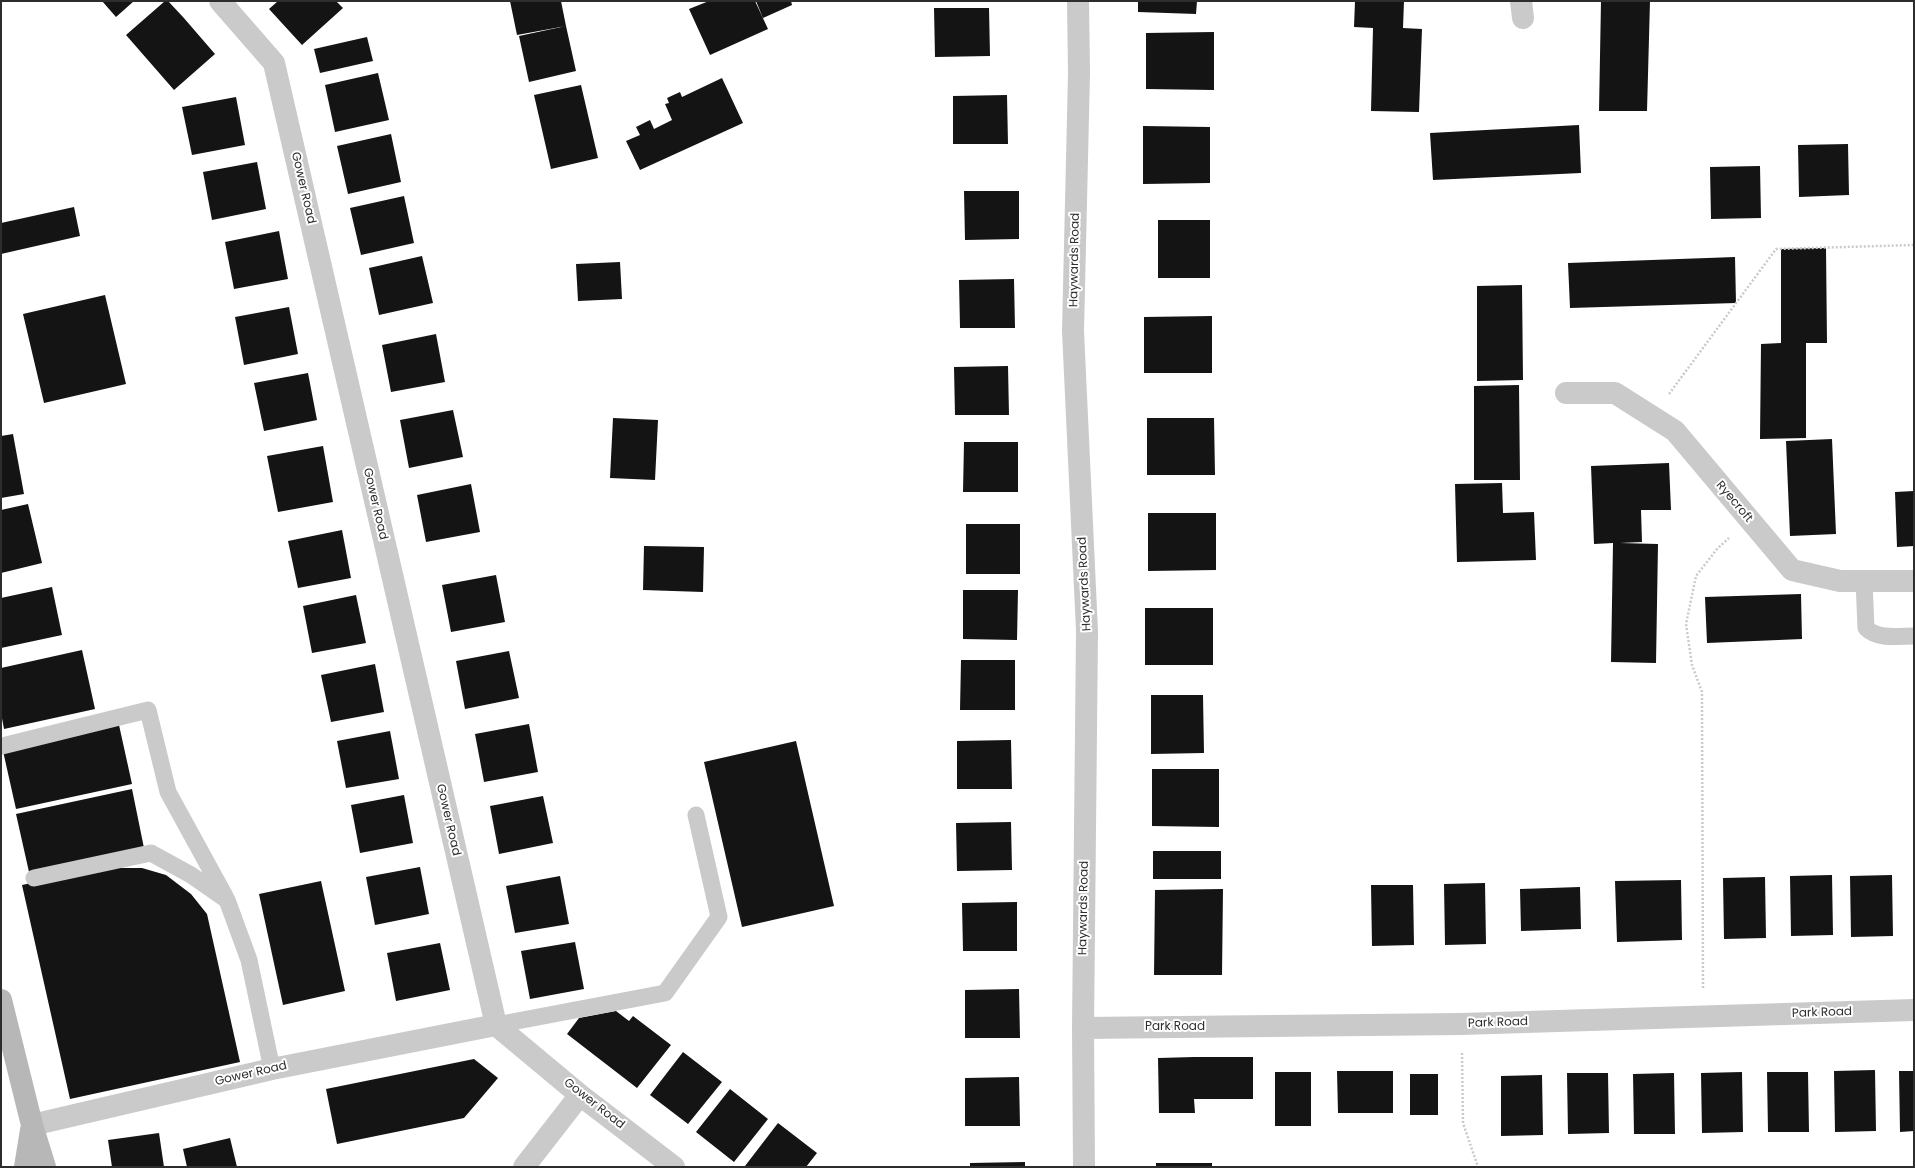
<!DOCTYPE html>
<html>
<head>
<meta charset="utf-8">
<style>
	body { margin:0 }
	#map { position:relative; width:1915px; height:1168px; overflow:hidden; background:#fff; font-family:Poppins,sans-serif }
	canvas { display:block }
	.frame { position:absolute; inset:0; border:2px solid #2d2d2d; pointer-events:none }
</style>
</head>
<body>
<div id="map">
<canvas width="1915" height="1168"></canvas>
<div class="frame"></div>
</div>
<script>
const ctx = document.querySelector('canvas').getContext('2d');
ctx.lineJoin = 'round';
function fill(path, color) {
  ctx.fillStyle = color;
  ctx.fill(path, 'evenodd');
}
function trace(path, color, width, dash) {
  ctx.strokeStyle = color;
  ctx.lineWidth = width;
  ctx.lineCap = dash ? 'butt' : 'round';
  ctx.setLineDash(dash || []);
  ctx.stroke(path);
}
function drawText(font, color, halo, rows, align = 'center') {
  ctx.font = font + ' Poppins,sans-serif';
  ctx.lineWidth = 4;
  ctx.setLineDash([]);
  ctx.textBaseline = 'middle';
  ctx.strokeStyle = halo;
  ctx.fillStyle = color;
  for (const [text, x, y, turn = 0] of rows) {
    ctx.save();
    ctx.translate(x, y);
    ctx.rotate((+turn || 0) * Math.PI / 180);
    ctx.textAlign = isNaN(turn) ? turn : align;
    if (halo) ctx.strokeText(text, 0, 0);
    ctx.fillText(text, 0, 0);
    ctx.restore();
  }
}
fill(new Path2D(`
	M102 1H134L116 17Z
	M165 1H168L183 17 166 32 183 17 215 54 174 90 126 35Z
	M278 1H336L343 8 302 45 269 9Z
	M510 1H561L566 26 517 35Z
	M709 1H755L768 29 710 55 689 9Z
	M756 1H791L792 5 763 18Z
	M1138 1H1197L1196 14 1138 12Z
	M1355 1H1404L1403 28 1422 29 1419 112 1371 111 1373 28 1354 27Z
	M1601 1H1650L1647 111H1599Z
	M934 8H989L990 56 935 57Z
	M566 26 576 71 529 82 519 36Z
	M1214 32V90L1146 89V33Z
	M367 37 373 61 320 73 314 49Z
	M378 73 389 120 335 132 325 85Z
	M722 78 743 123 640 170 626 141 640 135 636 127 650 120 654 129 672 120 665 104 669 103 667 98 680 92 682 97Z
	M581 85 598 158 551 169 534 95Z
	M1007 95 1008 144H953V96Z
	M236 97 245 145 192 155 182 107Z
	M1579 125 1581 173 1433 180 1430 133Z
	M1143 126 1210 127V183L1143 184Z
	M391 134 401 182 348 194 337 146Z
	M1848 144 1849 195 1799 197 1798 145Z
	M257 162 266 209 212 220 203 172Z
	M1760 166 1761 218 1711 219 1710 167Z
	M964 191H1019V239L965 240Z
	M404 196 414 243 361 255 350 208Z
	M74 207 80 236 1 254V223Z
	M1158 220H1210V278H1158Z
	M279 231 288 279 234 289 225 242Z
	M1826 248 1827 343H1806V438L1760 439 1761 344 1781 343V249Z
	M422 256 433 303 379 315 369 268Z
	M1735 257 1736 303 1570 308 1568 263Z
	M620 262 622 299 578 301 576 264Z
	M1014 279 1015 328H960L959 280Z
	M1522 285 1523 380 1477 381V286Z
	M105 295 126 384 44 403 23 314Z
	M289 307 298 354 244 365 235 317Z
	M1212 316V373H1144V317Z
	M436 334 445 382 391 392 382 345Z
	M1008 366 1009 415H955L954 367Z
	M308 373 317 420 264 431 254 383Z
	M1519 385 1520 480H1474V386Z
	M453 410 463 457 409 468 400 420Z
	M613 418 658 420 655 480 610 478Z
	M1147 418H1214L1215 475H1147Z
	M13 434 24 494 1 498V436Z
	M1832 439 1836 534 1790 536 1786 441Z
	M964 442H1018V492H963Z
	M323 446 333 502 278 512 267 456Z
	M1669 463 1671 510H1641L1642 542 1620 543 1658 544 1656 663 1611 662 1613 543 1594 544 1591 466Z
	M1502 483 1503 513 1534 512 1536 560 1457 562 1455 484Z
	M471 484 480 532 426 542 417 495Z
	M1914 491V546L1897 547 1895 492Z
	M28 504 42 563 1 573V510Z
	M1148 513H1216V570L1148 571Z
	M966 524H1020V574H966Z
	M342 530 351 578 298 588 288 541Z
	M644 546 704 547 703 592 643 590Z
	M496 575 505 622 451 632 442 585Z
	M52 587 62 635 1 648V598Z
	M963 590H1018L1017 640 963 639Z
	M1801 594 1802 639 1707 643 1705 597Z
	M356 595 366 643 312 653 303 606Z
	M1145 608H1213V665H1145Z
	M82 650 95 709 4 729 1 713V668Z
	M509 651 519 698 465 709 456 661Z
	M961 660H1015V710H960Z
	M375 664 384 712 331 722 321 675Z
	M1151 695H1203L1204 753 1151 754Z
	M529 724 538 772 484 782 475 734Z
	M119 725 132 784 16 809 3 751Z
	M390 731 399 779 346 788 337 741Z
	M1011 740 1012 789H957V741Z
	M796 741 834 906 742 927 704 762Z
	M1152 769H1219V827L1152 826Z
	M132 789 144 848 29 872 16 814Z
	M404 795 413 843 360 853 351 805Z
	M543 796 553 843 499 854 490 806Z
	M1011 822 1012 870 957 871 956 823Z
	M1153 851H1221V879H1153Z
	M420 867 429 914 375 925 366 877Z
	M102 868H142L166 875 191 894 207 914 240 1062 70 1099 22 885Z
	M1832 875 1833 935 1791 936 1790 876Z
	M1892 875 1893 936 1851 937 1850 876Z
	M560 876 569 924 515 933 506 886Z
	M1765 877 1766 938 1724 939 1723 878Z
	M1681 880 1682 940 1617 942 1615 881Z
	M321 881 345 991 283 1005 259 894Z
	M1485 883 1486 944 1445 945 1444 884Z
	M1371 885H1413L1414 945 1372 946Z
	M1580 887 1581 929 1521 931 1520 889Z
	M1223 889 1222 975H1154L1155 890Z
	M1017 902V951H963L962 903Z
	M575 942 584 989 530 999 521 951Z
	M440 943 450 990 396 1001 387 953Z
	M1019 989 1020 1038H965V990Z
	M616 1011 629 1021 633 1016 671 1045 637 1088 567 1034 579 1018Z
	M683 1052 722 1082 688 1124 650 1095Z
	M1194 1057H1253V1099H1194L1195 1113H1159L1158 1058Z
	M474 1059 498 1078 464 1118 337 1144 326 1089Z
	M1875 1070 1876 1131 1835 1132 1834 1071Z
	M1337 1071H1393V1113H1338Z
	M1899 1071H1914V1131L1900 1132Z
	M1275 1072H1311V1126H1275Z
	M1742 1072 1743 1132 1702 1133 1701 1073Z
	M1767 1072H1808L1809 1132H1768Z
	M1567 1073H1608L1609 1133 1568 1134Z
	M1674 1073 1675 1134H1634L1633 1074Z
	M1410 1074H1438V1115H1410Z
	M1542 1075 1543 1135 1501 1136V1076Z
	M1019 1077 1020 1126H965V1078Z
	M730 1089 768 1119 734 1162 696 1132Z
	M778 1123 817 1153 806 1167H746L745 1166Z
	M159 1133 164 1167H112L108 1140Z
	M230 1138 237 1167H187L183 1149Z
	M1025 1162V1167H970V1163Z
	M1156 1163H1212V1167H1156Z`), '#141414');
trace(new Path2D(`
	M1669 394 1776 249 1914 245
	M1703 988 1702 692 1692 665 1686 624 1696 576 1717 549 1729 538
	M1462 1053 1463 1123 1478 1167`), '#cacaca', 2.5, [2, 2]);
trace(new Path2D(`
	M1864 581 1866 628C1878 640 1899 636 1914 636
	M2 746 148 710 168 792 225 896
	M34 878 151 853 191 875 227 900 249 960 272 1069
	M496 1025 665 993 719 917 696 815`), '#cacaca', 17);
trace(new Path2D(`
	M220 1 274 63 496 1025 580 1095 674 1167
	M1078 1 1079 73 1073 331 1087 631 1083 1028 1084 1167
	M1521 1 1523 18
	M1566 393H1615L1675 431 1792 570 1840 581H1914
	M1083 1028 1461 1024 1914 1010
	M32 1125 272 1069 496 1025
	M524 1167 580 1095`), '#cacaca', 22);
trace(new Path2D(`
	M1 1000 32 1125 45 1167
	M25 1167 31 1130`), '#b7b7b7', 22);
drawText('12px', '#2d2d2d', '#fff', [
	["Gower Road",303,188,77],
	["Haywards Road",1075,260,-89],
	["Ryecroft",1734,502,50],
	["Gower Road",375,504,77],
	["Haywards Road",1085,584,-93],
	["Gower Road",448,820,77],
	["Haywards Road",1084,908,-89],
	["Park Road",1822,1013,-2],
	["Park Road",1498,1023,-2],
	["Park Road",1175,1027],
	["Gower Road",251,1074,-13],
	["Gower Road",594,1104,38]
]);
</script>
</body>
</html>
